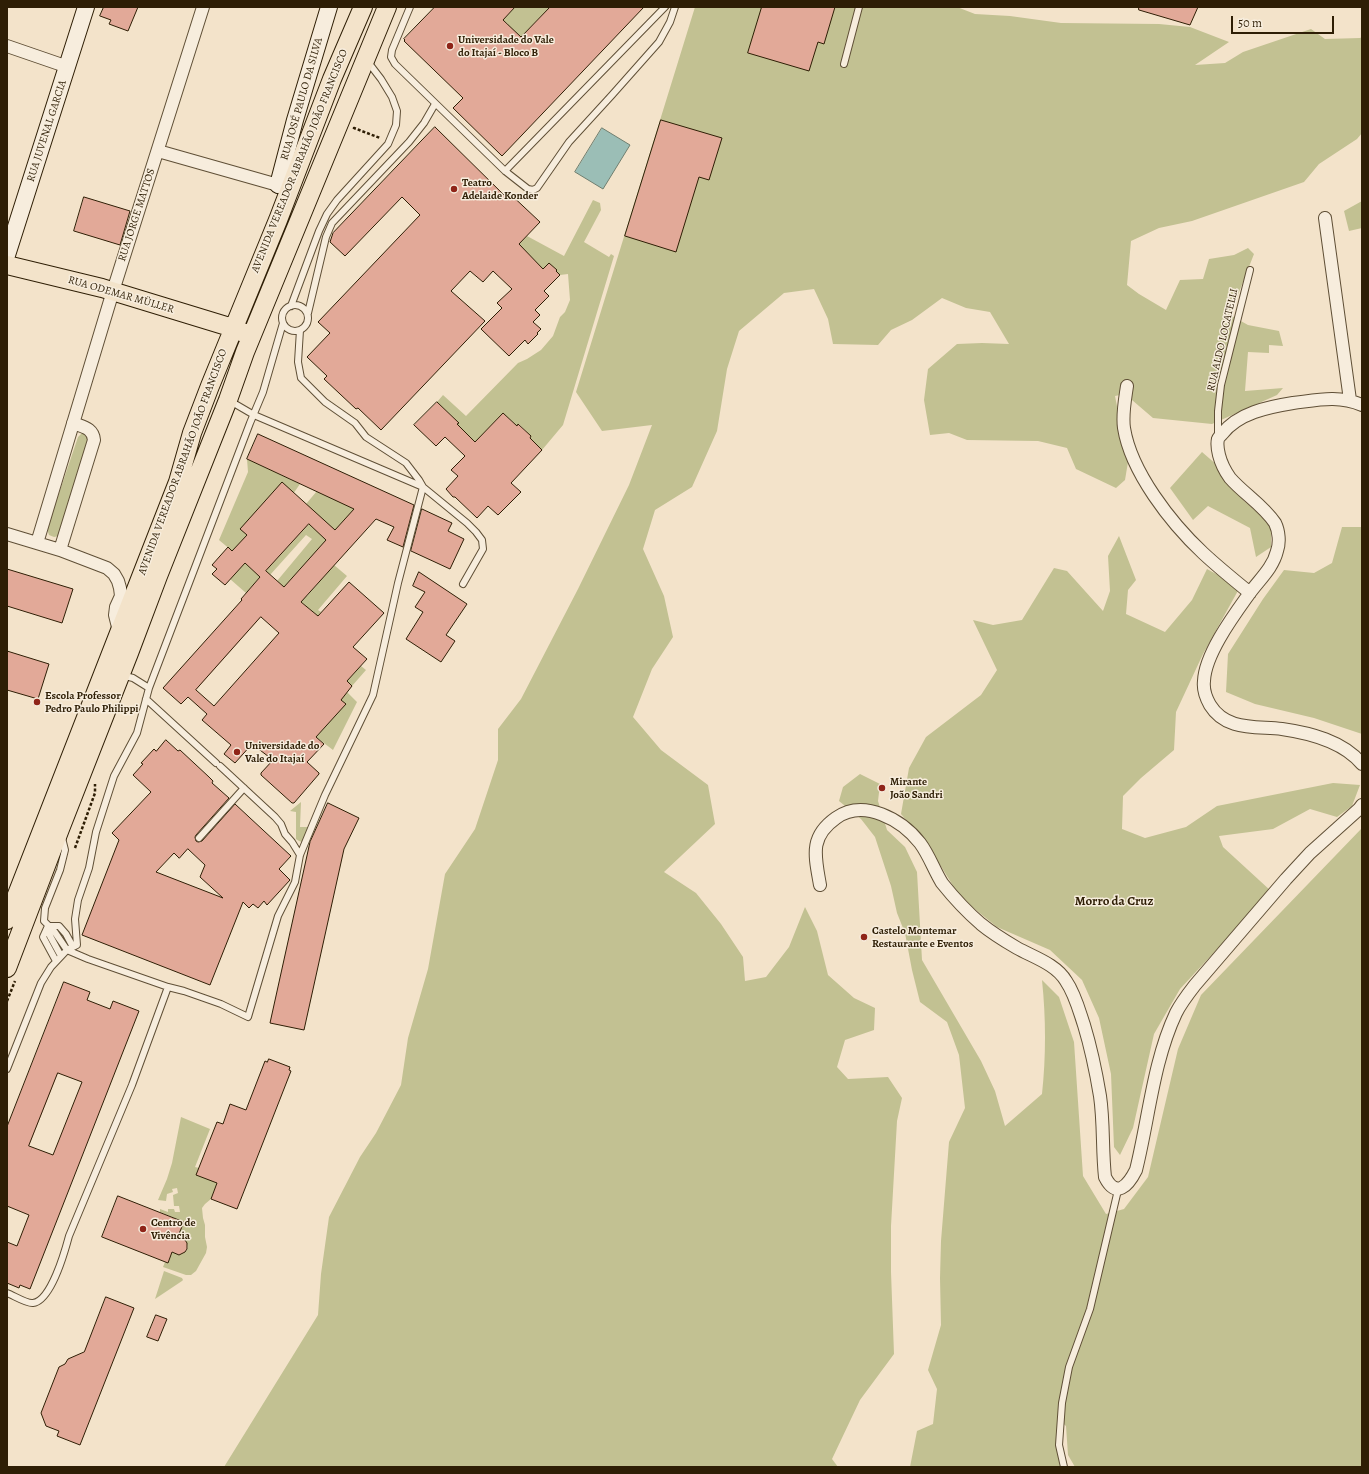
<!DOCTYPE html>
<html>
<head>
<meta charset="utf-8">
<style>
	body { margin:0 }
	#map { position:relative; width:1369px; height:1474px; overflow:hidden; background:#f3e3ca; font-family:Alegreya,serif }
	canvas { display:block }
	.frame { position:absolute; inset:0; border:8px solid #2e1e05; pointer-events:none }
	.scale { position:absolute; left:1231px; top:16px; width:103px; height:18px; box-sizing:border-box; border:2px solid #2e1e05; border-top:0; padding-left:5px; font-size:12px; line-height:14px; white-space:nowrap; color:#2e1e05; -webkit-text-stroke:3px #f7eddd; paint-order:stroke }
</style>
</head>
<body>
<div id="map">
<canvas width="1369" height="1474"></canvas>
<div class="frame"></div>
<div class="scale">50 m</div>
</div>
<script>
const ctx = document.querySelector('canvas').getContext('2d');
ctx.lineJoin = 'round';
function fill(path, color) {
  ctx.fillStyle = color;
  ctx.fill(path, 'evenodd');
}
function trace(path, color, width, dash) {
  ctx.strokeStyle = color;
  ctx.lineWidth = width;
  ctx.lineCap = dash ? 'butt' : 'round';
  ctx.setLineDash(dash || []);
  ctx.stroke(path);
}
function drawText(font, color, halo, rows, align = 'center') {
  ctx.font = font + ' Alegreya,serif';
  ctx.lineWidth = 3;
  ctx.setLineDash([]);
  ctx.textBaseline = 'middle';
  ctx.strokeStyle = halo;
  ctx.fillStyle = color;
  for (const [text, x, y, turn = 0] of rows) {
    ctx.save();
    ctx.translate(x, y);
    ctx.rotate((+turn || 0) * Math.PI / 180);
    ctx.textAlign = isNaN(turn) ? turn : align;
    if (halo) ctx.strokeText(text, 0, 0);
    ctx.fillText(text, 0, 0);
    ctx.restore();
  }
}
fill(new Path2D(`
	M515 7H550L506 52 508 24 503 20Z
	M695 7H957L975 14 1010 16 1061 23 1159 24 1190 27 1229 42 1195 65 1225 63 1243 52 1311 29 1325 39 1360 38 1362 37V133L1357 139 1319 164 1304 182 1192 221 1159 228 1131 241 1127 285 1139 294 1166 310 1180 280 1203 279 1209 259 1234 255 1248 248 1254 254 1230 315 1248 325 1279 331 1283 346 1269 345V353L1248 352 1245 391 1283 388 1277 395 1212 424 1153 418 1125 394 1115 396 1128 462 1125 480 1116 488 1076 469 1067 448 1038 441 967 440 949 433 930 435 924 400 928 369 957 344 982 343 1009 344 990 312 966 308 942 298 912 320 891 330 878 345 833 344 828 319 814 289 784 293 739 331 727 369 717 431 692 487 655 510 643 549 664 596 673 637 652 669 633 717 661 750 708 785 715 824 664 872 696 893 721 924 743 957 745 981 766 977 789 947 805 907 817 931 828 975 854 998 875 1008 874 1030 845 1040 837 1067 848 1079 888 1077 902 1098 897 1121 891 1226V1272L894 1354 860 1400 832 1459 838 1467H224L318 1315 321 1274 329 1217 360 1157 376 1133 401 1085 408 1038 428 969 445 874 475 829 498 760V729L521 699 578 589 629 485 652 425 602 431 576 392Z
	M593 200 600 203 601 210 584 242 609 257 611 254 614 256 563 425 542 450 530 438 531 436 519 424 517 426 503 413 475 442 457 424 458 422 437 402 443 395 466 416 518 363 527 359 541 350 553 336 560 317 565 312 570 300 568 274 560 275 556 271V270L549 263 543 269 527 253 494 271 527 236 564 256Z
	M1362 201V228L1349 231 1344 211Z
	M83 432 91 438 59 536 54 537 49 535 47 529 78 437Z
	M1202 452 1217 465 1244 501 1271 524V547L1256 557 1250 528 1208 506 1193 520 1170 488Z
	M247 459 300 484 293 494 253 540 232 551 219 540 248 472Z
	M317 491 357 510 351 519 348 516 330 536 306 504Z
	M309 524 327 540 284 587 277 581 312 539 306 535 270 575 254 561 276 560Z
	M1342 527H1362V734L1314 718 1255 704 1226 692 1228 654 1263 599 1284 570 1314 573 1332 563Z
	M1119 536 1136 580 1128 590 1126 614 1165 632 1192 600 1207 569 1240 587 1203 654 1176 712 1174 750 1141 778 1123 796 1122 829 1145 838 1186 827 1217 806 1333 783 1360 785 1352 806 1337 817 1310 809 1273 829 1219 836 1223 847 1271 891 1180 989 1154 1034 1133 1128 1120 1155 1114 1147 1111 1074 1099 1018 1082 980 1050 950 997 927 960 897 929 847 901 814 909 768 926 737 981 695 997 670 973 620 993 625 1022 620 1054 568 1067 571 1103 611 1110 591 1108 556Z
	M245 563 260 577 246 593 230 579Z
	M334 565 347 576 318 610 321 612 318 616 300 601 305 594 307 596Z
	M361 666 366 670 352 686 347 681Z
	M347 692 357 702 333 750 316 737 345 704 335 695Z
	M860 774 880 784 878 801 887 830 905 847 917 872 922 960 981 1061 995 1091 1005 1126 1042 1094C1046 1056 1046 1019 1042 980L1059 997 1074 1042 1083 1176 1106 1214 1124 1209 1148 1177 1178 1049 1201 995 1362 828V1467H1075L1068 1455 1066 1426 1059 1420 1057 1443 1060 1467H910L917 1431 933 1424 937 1389 928 1370 941 1325 940 1278 941 1241 949 1142 965 1108 959 1055 947 1022 920 1002 912 970 905 933 897 913 891 886 875 837 861 819 839 801 843 787Z
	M301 802 300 827H309L302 842 299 841 296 839V812L290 811Z
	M181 1117 210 1129 195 1167 199 1168 227 1157 211 1199 205 1204 202 1208 203 1218 205 1225V1237L207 1247 206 1253 196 1271 191 1275H186L163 1267 165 1262 168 1263 172 1252C182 1256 193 1252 185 1240L178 1236 184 1222 160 1212V1209L168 1212V1209H174L175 1212H180L179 1206H174L173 1195 178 1193 177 1188 172 1189 173 1192 167 1194 166 1201 158 1200 167 1179 172 1163Z
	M164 1271 182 1278 183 1280 182 1281 155 1299Z`), '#c2c192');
const water = new Path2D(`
	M602 128 630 145 603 189 575 172Z`);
fill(water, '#9bbeb6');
trace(water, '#6f7e6f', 1);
const building = new Path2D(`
	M104 7H138L128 31 109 24 111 20 100 16Z
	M435 7H515L503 20 521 37 550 7H644L502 156 453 108 463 98 404 41 405 40 404 39Z
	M762 7H835L824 44 818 42 809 71 748 53Z
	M1139 7H1198L1190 25 1139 10Z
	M661 120 722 138 709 180 699 177 676 252 625 236Z
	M435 127 504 195 507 191 540 222 519 244 543 269 549 263 557 270 556 271 560 275 544 291 549 296 535 310 540 315 533 322 541 329 537 333 538 334 528 344 525 340 509 356 481 329 502 308 497 303 512 289 493 271 483 282 470 271 451 291 485 321 381 430 358 408 356 409 324 379 327 376 307 357 330 333 318 322 420 215 402 197 345 256 330 242 333 233Z
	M84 197 130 211 120 245 74 231Z
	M437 402 459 423 457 424 475 442 503 413 517 426 518 424 531 436 530 438 542 450 511 483 521 492 498 515 488 506 477 518 455 497H453L446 489 458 476 451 470 465 456 445 437 436 446 414 425Z
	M258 434 414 505 403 547 387 540 394 527 376 519 301 602 318 616 349 582 384 613 353 647 367 659 347 681 352 686 341 700 346 704 316 737 324 744 307 762 319 773V774L294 803H292L261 775V773L273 760 252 744 235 763 224 754 231 745 202 720 207 714 188 697 181 704 163 688 242 600 241 599 260 577 245 563 225 585 212 574 217 569 212 565 228 547 232 551 247 535 240 529 282 482 335 530 354 509 247 459ZM309 524 326 540 284 587 266 571ZM261 617 279 633 214 706 196 690Z
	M422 509 452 523 448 531 464 539 450 569 411 551Z
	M7 569 73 589 62 623 7 606Z
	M419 572 467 604 446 635 455 641 441 662 406 639 423 612 415 607 425 592 413 586Z
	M7 651 49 664 38 699 7 690Z
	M166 740 178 751 180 750 209 777 213 781 212 783 229 798 196 835 195 837 196 841 198 842 202 841 235 804 291 856 279 869 290 880 267 905 264 901 258 908 253 904 249 908 243 902 210 985 82 935 119 840 112 833 151 792 133 775 143 764 141 763 154 749 156 751ZM188 849 205 865 200 877 223 898 156 872 174 853 179 858Z
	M328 803 359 818 344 849 304 1030 270 1023 310 842Z
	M64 982 90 992 87 1000 110 1009 113 1001 139 1011 30 1289 20 1285 19 1288 7 1283V1242L17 1246 29 1215 7 1206V1127ZM58 1073 82 1082 53 1155 29 1146Z
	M269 1059 290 1067 289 1070 291 1071 237 1209 211 1199 217 1183 196 1175 217 1122 223 1124 230 1104 246 1110 265 1061 267 1062Z
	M118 1196 184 1222 178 1236 185 1240 187 1243V1249L185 1252 179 1255 172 1252 168 1263 102 1237Z
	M106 1297 134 1308 80 1445 57 1436 59 1431 46 1426 41 1413 59 1367 65 1364 68 1359 84 1352Z
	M156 1315 167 1319 158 1341 147 1337Z`);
fill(building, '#e2a998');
trace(building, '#2e1e05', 1);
const lane = new Path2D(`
	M410 7 392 50 391 57 395 64 505 171 528 189 533 190 537 188 569 142 612 95 659 42 670 22 675 7
	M844 64 859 7
	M505 171 665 7
	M282 318a13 13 0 1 1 26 0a13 13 0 1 1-26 0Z
	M291 306 319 231 327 214 337 200 388 144 396 125 397 111 392 97 381 79 368 62
	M308 313 326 237 332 223 409 142 424 123 435 104
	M230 401 254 415 423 487 467 523 476 532 482 540 483 549 463 584
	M1218 437V411L1221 385 1250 270
	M121 675 133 678 149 688
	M146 699 216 763
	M220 766 275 817 281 824 285 834 292 842 300 855
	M62 838 65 850 60 870 45 908 44 921 54 931 67 950 88 959 168 987 184 991 221 1004 248 1017 278 916 295 882 300 855 325 795 373 695 398 583 423 487 419 480 406 463 366 437 355 423 325 402 301 378 298 362 300 330
	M199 838 244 788
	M48 926 43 937 56 961
	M48 926H59L66 934 73 947
	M48 927 50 936 61 956
	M7 1069 41 983 51 967 67 950 77 945 75 919 78 900 89 868 96 832 114 776 137 733 149 688 250 423 263 392 283 323
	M7 1293C13 1295 27 1304 33 1303 51 1301 65 1251 69 1236L132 1085 168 987
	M1064 1467 1059 1445 1062 1403 1069 1367 1090 1309 1118 1190`);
const street = new Path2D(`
	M7 46 68 67
	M158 151 278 185
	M1325 218 1350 400
	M1127 386C1125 400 1122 414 1124 428 1131 472 1171 523 1203 553 1218 567 1234 580 1250 593
	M1362 405C1338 395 1318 400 1293 403 1268 407 1238 413 1222 434 1221 435 1218 438 1218 439 1217 443 1218 451 1219 455 1221 463 1225 471 1230 478 1244 494 1263 505 1275 523 1279 531 1280 543 1277 551 1273 568 1259 580 1249 594 1234 615 1205 654 1204 681 1203 689 1206 698 1210 705 1226 731 1255 726 1282 729 1310 733 1343 741 1362 764
	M7 534 60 550 107 568 114 574 118 581 120 588 121 596 116 607 115 615 119 631
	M37 543 113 291 203 7
	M60 550 94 440C93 428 83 427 73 423
	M820 885C815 856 809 837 836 818 864 798 902 820 920 843 929 855 934 870 942 883 954 898 967 912 981 924 992 933 1005 941 1017 948 1033 957 1056 964 1066 981 1075 994 1079 1010 1084 1025 1091 1048 1096 1072 1100 1096 1104 1123 1102 1150 1105 1177 1116 1199 1128 1186 1136 1170 1149 1118 1153 1062 1176 1013 1181 1003 1188 994 1195 985L1286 879 1310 853 1359 809 1362 805`);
const secondary = new Path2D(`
	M278 185 295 120 329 7
	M7 255 86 7`);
const primary = new Path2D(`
	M7 265 102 288 233 328 244 333
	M7 920 178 482 192 433 210 386 278 220 332 79 363 7
	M7 968 60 829 129 653 158 576 228 400 245 352 387 7`);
trace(lane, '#5f4f36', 8);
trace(street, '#5f4f36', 14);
trace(secondary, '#2e1e05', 18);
trace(primary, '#2e1e05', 20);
trace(new Path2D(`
	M354 129V128L380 138
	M75 848 95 793V784
	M7 1001 15 981`), '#2e1e05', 2.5, [3, 2]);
trace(lane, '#f7eddd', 6);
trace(street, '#f7eddd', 12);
trace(secondary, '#f7eddd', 16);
trace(primary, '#f3e3ca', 18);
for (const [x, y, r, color] of [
	[450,46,4,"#8f2418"],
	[454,189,4,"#8f2418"],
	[37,702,4,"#8f2418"],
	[237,752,4,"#8f2418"],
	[882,788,4,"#8f2418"],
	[864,937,4,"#8f2418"],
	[143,1229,4,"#8f2418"]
]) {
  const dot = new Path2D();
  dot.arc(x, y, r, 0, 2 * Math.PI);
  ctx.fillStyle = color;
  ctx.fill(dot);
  trace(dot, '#f7eddd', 1.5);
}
drawText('bold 11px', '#2e1e05', '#f7eddd', [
	["Universidade do Vale",458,40],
	["do Itajaí - Bloco B",458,53],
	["Teatro",462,183],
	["Adelaide Konder",462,196],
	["Escola Professor",45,696],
	["Pedro Paulo Philippi",45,709],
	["Universidade do",245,746],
	["Vale do Itajaí",245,759],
	["Mirante",890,782],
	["João Sandri",890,795],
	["Castelo Montemar",872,931],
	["Restaurante e Eventos",872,944],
	["Centro de",151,1223],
	["Vivência",151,1236]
], 'left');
drawText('11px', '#2e1e05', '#f7eddd', [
	["RUA JOSÉ PAULO DA SILVA",302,99,-74],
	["RUA JUVENAL GARCIA",47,131,-72],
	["AVENIDA VEREADOR ABRAHÃO JOÃO FRANCISCO",300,161,-68],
	["RUA JORGE MATTOS",137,215,-72],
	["RUA ODEMAR MÜLLER",121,295,16],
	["RUA ALDO LOCATELLI",1223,340,-77],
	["AVENIDA VEREADOR ABRAHÃO JOÃO FRANCISCO",183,462,-70]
]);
drawText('bold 13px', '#2e1e05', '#f7eddd', [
	["Morro da Cruz",1114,902]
]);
</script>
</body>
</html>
